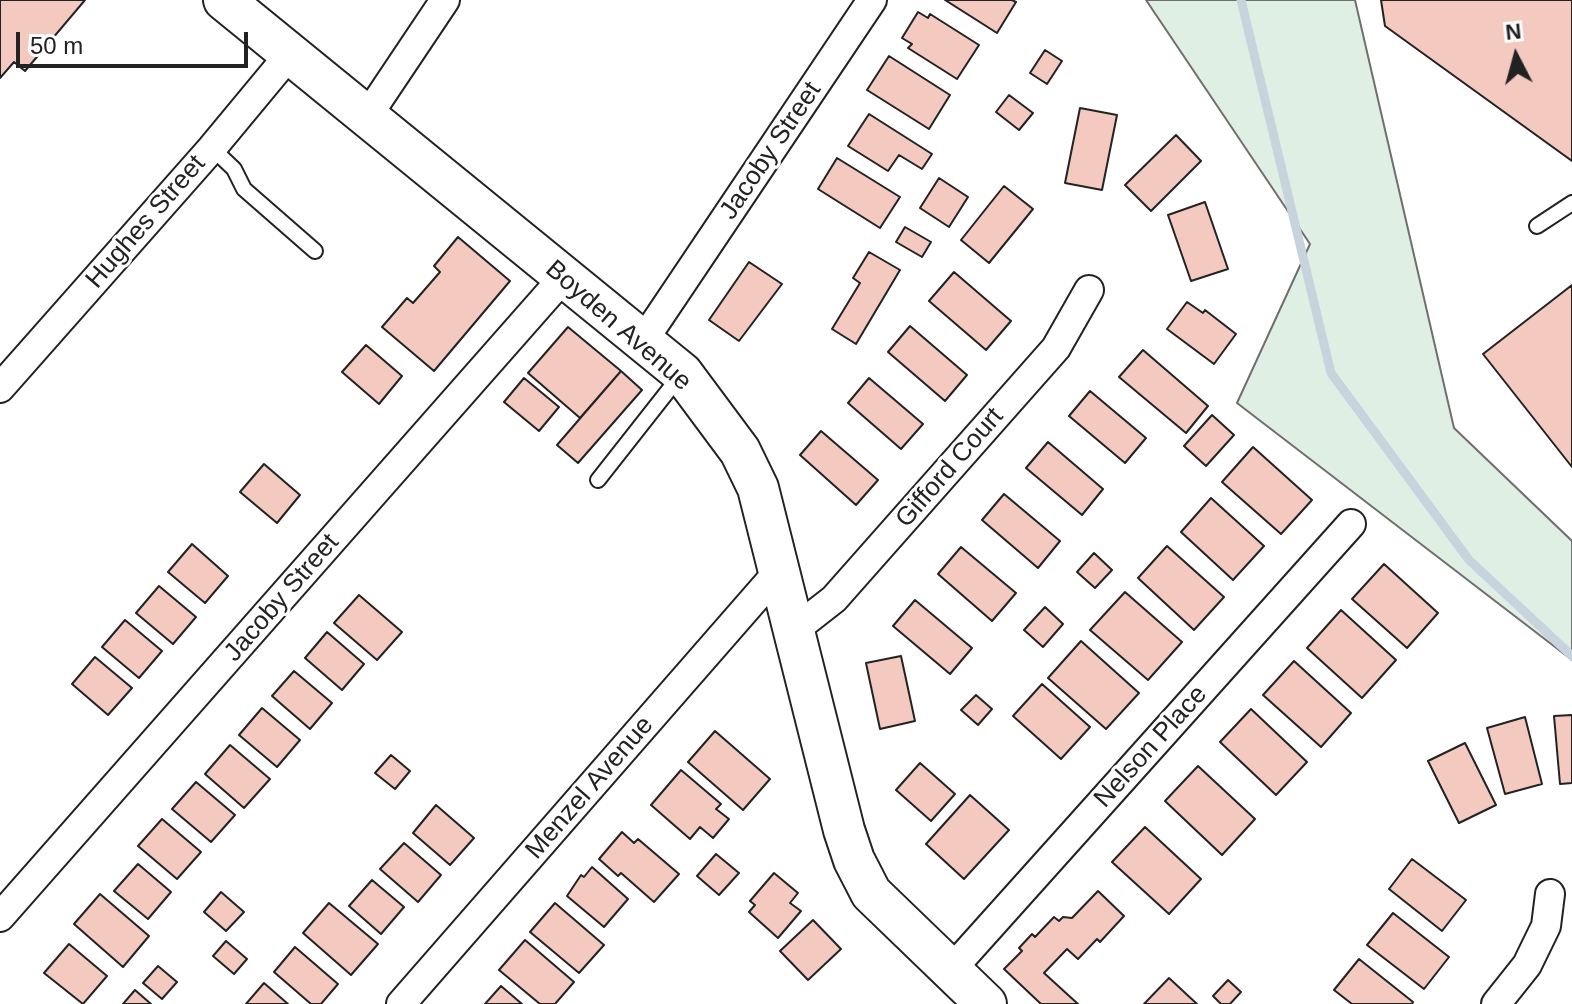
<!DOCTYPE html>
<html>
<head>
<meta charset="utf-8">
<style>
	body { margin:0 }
	#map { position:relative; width:1572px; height:1004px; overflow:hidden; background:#fff; font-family:Helvetica,sans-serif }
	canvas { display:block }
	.north { position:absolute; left:1476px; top:16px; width:80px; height:80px; -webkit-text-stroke:6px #fff; paint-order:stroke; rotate:354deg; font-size:22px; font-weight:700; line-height:32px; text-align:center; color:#222 }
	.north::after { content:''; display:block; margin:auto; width:28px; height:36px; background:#222; clip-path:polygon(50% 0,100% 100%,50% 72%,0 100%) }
	.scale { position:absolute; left:16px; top:32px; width:232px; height:36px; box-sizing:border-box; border:4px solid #222; border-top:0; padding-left:10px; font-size:24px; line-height:28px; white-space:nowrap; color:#222; -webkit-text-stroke:6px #fff; paint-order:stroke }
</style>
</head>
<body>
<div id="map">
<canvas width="1572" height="1004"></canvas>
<div class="north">N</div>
<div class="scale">50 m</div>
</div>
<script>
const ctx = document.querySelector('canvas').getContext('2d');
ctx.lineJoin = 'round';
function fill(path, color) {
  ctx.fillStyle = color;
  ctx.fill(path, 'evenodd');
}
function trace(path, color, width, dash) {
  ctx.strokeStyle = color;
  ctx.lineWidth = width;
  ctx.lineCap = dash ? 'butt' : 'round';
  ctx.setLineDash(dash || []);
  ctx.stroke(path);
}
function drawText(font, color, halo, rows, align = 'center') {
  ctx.font = font + ' Helvetica,sans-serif';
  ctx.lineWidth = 6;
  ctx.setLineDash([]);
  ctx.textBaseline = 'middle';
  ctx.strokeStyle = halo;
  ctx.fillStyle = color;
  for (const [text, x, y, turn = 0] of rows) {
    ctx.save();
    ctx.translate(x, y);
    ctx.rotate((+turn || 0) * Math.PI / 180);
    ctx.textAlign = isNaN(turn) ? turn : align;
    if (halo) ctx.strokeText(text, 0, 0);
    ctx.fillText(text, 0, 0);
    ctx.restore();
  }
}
const green = new Path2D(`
	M1146 0H1355L1454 428 1572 541V660L1237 403 1310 244Z`);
fill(green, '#e0efe3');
trace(green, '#6f6f6f', 2);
trace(new Path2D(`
	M1241 0 1331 373 1469 560 1572 656`), '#c7d3dd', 9);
const building = new Path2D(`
	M0 0H85L25 71 14 62 0 78Z
	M945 0H1012L1016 2 997 33Z
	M1381 0H1572V161L1385 26Z
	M918 12 928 18 930 14 979 45 957 79 908 48 912 44 902 38Z
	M1045 50 1062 61 1047 84 1030 73Z
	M889 56 950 95 929 129 867 90Z
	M1009 95 1033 113 1019 130 996 112Z
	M1080 108 1117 115 1102 190 1065 183Z
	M869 114 932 154 922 169 899 155 888 171 848 146Z
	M1176 135 1201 161 1151 211 1125 185Z
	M837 158 900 197 880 228 818 189Z
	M939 178 968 197 949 227 920 208Z
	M1004 186 1033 209 989 263 961 240Z
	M1205 202 1228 269 1191 281 1168 215Z
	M905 227 931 242 922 257 896 242Z
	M458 237 510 281 434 371 382 327 407 298 413 303 440 272 434 266Z
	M869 252 900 270 856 344 832 329 860 283 853 278Z
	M749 262 782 284 739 341 709 320Z
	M954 272 1011 321 986 350 929 301Z
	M1572 285V467L1483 354Z
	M1187 302 1203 313 1205 310 1236 334 1214 364 1167 329Z
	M910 326 967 375 945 401 888 352Z
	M568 327 621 371 580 418 528 373Z
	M366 345 402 376 379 404 342 372Z
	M1143 350 1208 406 1186 433 1119 377Z
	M621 371 642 390 578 463 557 445Z
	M524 378 559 407 539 431 504 402Z
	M869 378 923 424 901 449 848 403Z
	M1090 391 1146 438 1125 463 1069 416Z
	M1212 415 1234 435 1206 466 1184 446Z
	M821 431 878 480 856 505 800 455Z
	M1048 442 1103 489 1082 515 1026 468Z
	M1253 447 1312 500 1281 534 1222 482Z
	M264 464 300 495 277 523 240 492Z
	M1004 494 1060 541 1038 568 982 520Z
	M1211 498 1264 546 1233 580 1181 532Z
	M192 544 228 576 205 603 168 572Z
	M1167 546 1224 597 1194 630 1138 578Z
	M961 547 1016 593 992 621 938 574Z
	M1094 553 1112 570 1095 588 1077 572Z
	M1384 564 1438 613 1407 648 1352 599Z
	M159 586 196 617 173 644 136 613Z
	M1125 592 1182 642 1148 680 1090 630Z
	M359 595 402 632 377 660 334 623Z
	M915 600 972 648 950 674 893 626Z
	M1045 607 1063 624 1043 647 1024 630Z
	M1341 610 1396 660 1362 698 1307 648Z
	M125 620 162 651 139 678 102 647Z
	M327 632 364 664 342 690 305 658Z
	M1081 641 1139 693 1106 729 1048 678Z
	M901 656 915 721 880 729 866 663Z
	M95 657 132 688 108 715 72 684Z
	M1294 661 1351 713 1321 747 1263 695Z
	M294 671 332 703 310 729 272 696Z
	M1042 684 1090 727 1061 759 1013 716Z
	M976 695 992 709 978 725 961 710Z
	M262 708 300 740 277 767 239 735Z
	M1251 709 1307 762 1276 795 1220 742Z
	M1572 715V783L1560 784 1554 716Z
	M1525 717 1542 784 1505 794 1487 728Z
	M715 731 770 779 743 810 688 762Z
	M1465 743 1496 805 1459 823 1428 761Z
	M230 745 270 779 244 808 205 774Z
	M391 755 410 771 395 789 375 773Z
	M920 763 955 794 931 821 896 790Z
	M1198 766 1255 819 1222 855 1165 801Z
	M681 770 721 804 716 809 729 819 713 838 700 827 690 839 651 805Z
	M196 782 235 815 211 842 172 809Z
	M970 795 1009 830 964 879 926 844Z
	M436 805 474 838 450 865 413 833Z
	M162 819 201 852 177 879 138 846Z
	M1145 827 1201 879 1169 914 1112 862Z
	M622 832 634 843 638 839 679 874 654 902 621 873 618 876 599 859Z
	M404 843 441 875 418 902 380 869Z
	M716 854 739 873 719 895 697 876Z
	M1412 859 1466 900 1442 931 1389 889Z
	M138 864 171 892 148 919 114 891Z
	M592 867 628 899 604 927 567 896 581 875 584 877Z
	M774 873 798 893 790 903 801 911 778 938 749 912 755 905 750 901Z
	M372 880 404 907 381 934 349 906Z
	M1098 891 1124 916 1100 942 1097 939 1078 959 1067 949 1044 973 1078 1004H1041L1004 969 1022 951 1019 948 1032 934 1035 937 1054 917 1059 921 1063 917 1072 918Z
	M221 892 244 912 226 931 204 912Z
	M100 894 149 936 123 967 74 924Z
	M329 903 378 944 351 975 303 933Z
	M555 903 604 945 579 973 530 932Z
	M1393 913 1449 957 1424 989 1367 945Z
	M813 920 841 949 808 980 780 951Z
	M525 940 574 982 555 1004H540L499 970Z
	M226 941 247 959 234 974 213 956Z
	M69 944 107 976 83 1004 44 973Z
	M295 947 338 984 321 1004H311L274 972Z
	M1359 959 1413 1002 1412 1004H1352L1334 990Z
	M158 966 177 982 162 999 143 983Z
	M1169 978 1197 1004H1144Z
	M1228 980 1241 992 1230 1004H1221L1213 996Z
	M264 983 288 1004H246Z
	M501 986 522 1004H485Z
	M135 990 151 1004H123Z`);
fill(building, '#f3c9c0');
trace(building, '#222', 2);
const lane = new Path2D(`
	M212 148 234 169 244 189 315 251
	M1537 226 1572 203
	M598 480 679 377`);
const street = new Path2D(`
	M368 115 445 0
	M643 341 872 0
	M0 388 212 148 290 54
	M793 631 834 599 1056 348 1089 290
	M0 917 563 278
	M951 970 1351 524
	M401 1004 779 571
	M1496 1004 1527 965 1546 926 1550 894`);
const secondary = new Path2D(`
	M224 0 682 373 740 451 758 488 844 830 854 860 871 893 986 1004`);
trace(lane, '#222', 18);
trace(street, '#222', 32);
trace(secondary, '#222', 44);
trace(lane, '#fff', 14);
trace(street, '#fff', 28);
trace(secondary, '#fff', 40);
drawText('26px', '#222', '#fff', [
	["Jacoby Street",771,151,-56],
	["Hughes Street",146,222,-49],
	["Boyden Avenue",618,326,41],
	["Gifford Court",950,468,-49],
	["Jacoby Street",282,598,-49],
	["Nelson Place",1151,747,-48],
	["Menzel Avenue",590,788,-49]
]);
</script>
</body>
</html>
